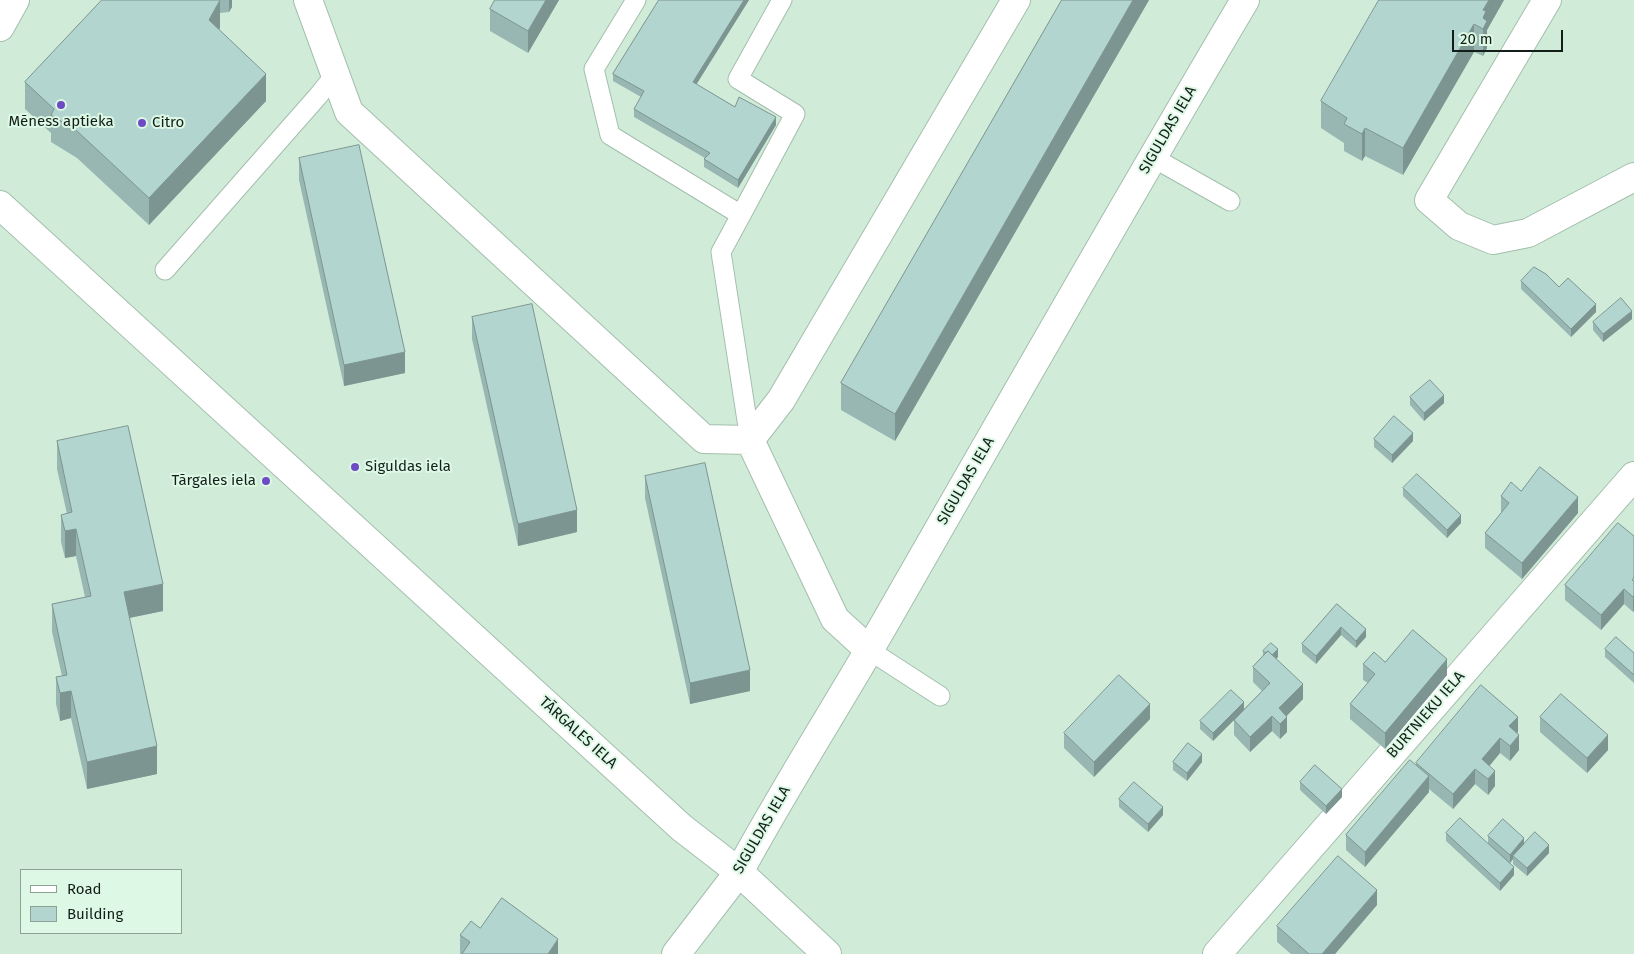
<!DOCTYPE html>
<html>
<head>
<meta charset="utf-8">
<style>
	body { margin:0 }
	#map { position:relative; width:1634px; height:954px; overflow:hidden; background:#d0ecd9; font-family:"Fira Sans",sans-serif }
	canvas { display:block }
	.legend { position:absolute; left:20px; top:869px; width:162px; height:65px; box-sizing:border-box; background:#ddf9e6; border:1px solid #8da194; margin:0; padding:6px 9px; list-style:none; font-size:15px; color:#141e18 }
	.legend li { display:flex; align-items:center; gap:10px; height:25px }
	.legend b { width:25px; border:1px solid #8da194 }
	.scale { position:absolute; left:1452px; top:30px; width:111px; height:22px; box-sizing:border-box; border:2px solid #141e18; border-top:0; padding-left:6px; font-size:15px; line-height:18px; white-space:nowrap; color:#141e18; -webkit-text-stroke:4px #ddf9e6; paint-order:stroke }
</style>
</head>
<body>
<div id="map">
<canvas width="1634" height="954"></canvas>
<ul class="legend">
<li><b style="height:6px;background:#fff"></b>Road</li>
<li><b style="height:14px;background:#b2d5cf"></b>Building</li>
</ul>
<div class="scale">20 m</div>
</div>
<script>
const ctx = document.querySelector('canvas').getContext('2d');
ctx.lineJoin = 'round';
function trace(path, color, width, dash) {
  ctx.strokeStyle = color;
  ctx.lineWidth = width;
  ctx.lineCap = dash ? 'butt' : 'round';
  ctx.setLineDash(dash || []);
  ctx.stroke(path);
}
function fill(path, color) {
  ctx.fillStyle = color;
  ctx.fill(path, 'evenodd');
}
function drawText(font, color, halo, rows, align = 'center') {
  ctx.font = font + ' "Fira Sans",sans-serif';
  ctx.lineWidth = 4;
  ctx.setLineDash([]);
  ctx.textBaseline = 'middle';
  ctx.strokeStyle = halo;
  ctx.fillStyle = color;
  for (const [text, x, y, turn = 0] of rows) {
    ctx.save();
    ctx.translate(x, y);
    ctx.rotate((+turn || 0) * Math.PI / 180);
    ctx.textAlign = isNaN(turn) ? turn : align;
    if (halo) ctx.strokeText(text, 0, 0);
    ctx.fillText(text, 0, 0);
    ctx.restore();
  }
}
const service = new Path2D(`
	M636 0 594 69 610 135 741 215 721 252 750 440
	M1152 157 1230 201
	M741 215 795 114 738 79 782 0
	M165 270 318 96 335 75
	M869 650 940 696`);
const minor = new Path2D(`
	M308 0 349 112 704 439 750 440
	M1547 0 1429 200 1459 226 1493 240 1528 233 1634 177
	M0 27 15 0
	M869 650 835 619 750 440 781 400 1016 0
	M676 954 739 872
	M1217 954 1634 476`);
const tertiary = new Path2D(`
	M0 205 682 828 739 872 827 954
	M739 872C785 787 837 706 885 623 1004 415 1123 206 1245 0`);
trace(service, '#a4bead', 21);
trace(minor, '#a4bead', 30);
trace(tertiary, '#a4bead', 30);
trace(service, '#fff', 19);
trace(minor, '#fff', 28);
trace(tertiary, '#fff', 28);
fill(new Path2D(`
	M102 0H232V7L229 12 220 13V28L219 30 266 101 149 225 77 158 51 142V133L25 109V82Z
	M495 0H559L528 53 490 31V9Z
	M659 0H749L696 84 735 107 776 125 738 188 704 167V159L705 158 634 117V109L641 97 613 81V74Z
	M1062 0H1149L895 441 841 410V383Z
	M1504 0 1487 30V48L1483 56 1474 52 1403 175 1365 156 1362 161 1344 151V143L1321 128V101Z
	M299 158 405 373 344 386 299 180Z
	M1521 281 1559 287 1596 312 1571 337 1521 289Z
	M472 317 577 532 518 546 472 339Z
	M1632 319 1603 342 1593 330V322Z
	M1410 397 1444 403 1424 421 1410 405Z
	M1374 439 1413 441 1392 463 1374 447Z
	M57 441 163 611 129 618 157 774 87 789 71 718 60 721 56 704V677L62 676 52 632V604L85 597 76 556 65 558 61 542V515L67 514 57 469Z
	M645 476 750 691 690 704 645 498Z
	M1403 488 1461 523 1447 538 1403 496Z
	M1521 491 1578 513 1522 579 1485 548V533L1502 512H1501V496Z
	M1634 536 1633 612 1624 604 1601 630 1565 600V585Z
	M1337 604 1366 637 1356 648 1341 635 1316 664 1302 652V644Z
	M1605 649 1634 653V683L1605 657Z
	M1263 651 1278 657 1276 659 1303 699 1286 716 1287 732 1280 739 1272 731 1250 752 1234 735V720L1213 741 1200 729V721L1244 709 1262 691 1253 682V667L1263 656Z
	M1363 664 1447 675 1385 749 1350 719V704L1368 683 1363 680Z
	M1540 717 1608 750 1587 773 1540 732Z
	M1150 719 1094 777 1064 748V733Z
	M1518 732 1517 733 1519 750 1510 761 1500 753 1489 766 1495 786 1488 795 1475 784 1453 809 1429 789V792L1365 867 1346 850V835L1416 765V763Z
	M1173 762H1202L1187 781 1173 770Z
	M1300 782 1342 797 1326 814 1300 790Z
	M1119 799 1163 815 1148 832 1119 807Z
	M1446 833 1488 843V836L1524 843 1549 853 1527 876 1513 864V859L1510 863 1514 875 1500 891 1446 841Z
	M1377 905 1335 954H1291L1277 942V926Z
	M480 928 558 954H460V935Z`), '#99b7b2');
fill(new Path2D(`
	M229 0H232V7L229 12Z
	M546 0H559L528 53V31Z
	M744 0H749L693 90V82Z
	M1133 0H1149L895 441V414Z
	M1489 0H1504L1487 30V48L1483 56V10Z
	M220 1V28L209 47V20Z
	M1474 24V52L1403 175V148Z
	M266 74V101L149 225V198Z
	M776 117V125L738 188V180Z
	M1365 128V156L1362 161V134Z
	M1596 304V312L1571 337V329Z
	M1632 311V319L1603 342V334Z
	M405 352V373L344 386V365Z
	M1444 395V403L1424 421V413Z
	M1413 433V441L1392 463V455Z
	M1578 497V513L1522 579V563Z
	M577 510V532L518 546V524Z
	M1461 515V523L1447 538V530Z
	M76 529V556L65 558V531Z
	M163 584V611L124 619V592Z
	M1624 589V604L1601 630V615Z
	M1634 595V611L1633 612V597Z
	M1341 627V635L1316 664V656Z
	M1366 629V637L1356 648V641Z
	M1278 649V657L1270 665V657Z
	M1447 659V675L1385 749V733Z
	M750 670V691L690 704V683Z
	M1303 684V699L1279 724V708Z
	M71 691V718L60 721V693Z
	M1244 702V710L1213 741V733Z
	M1150 704V719L1094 777V762Z
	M1272 716V731L1250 752V737Z
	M1287 717V732L1280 739V724Z
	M1518 717V732L1509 742V726Z
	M1519 735V750L1510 761V746Z
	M1608 735V750L1587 773V758Z
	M1500 738V753L1482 775V759Z
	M157 746V774L87 789V762Z
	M1202 754V762L1187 781V773Z
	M1475 769V784L1453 809V794Z
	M1495 771V786L1488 795V779Z
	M1429 776V792L1365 867V852Z
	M1342 789V797L1326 814V806Z
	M1163 807V815L1148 832V824Z
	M1524 838V846L1513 856V859L1510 863V855Z
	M1549 845V853L1527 876V868Z
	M1514 867V875L1500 891V883Z
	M1377 890V905L1335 954H1322Z
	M558 939V954H548Z`), '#7d9591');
const building = new Path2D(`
	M102 0H220L209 20 266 74 149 198 77 131 51 115 54 109 25 82Z
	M495 0H546L528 31 490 9Z
	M659 0H744L693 82 735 107 739 97 776 117 738 180 704 159 710 153 634 109 644 91 613 74Z
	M1062 0H1133L895 414 841 383Z
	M1379 0H1489L1483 10 1486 11 1483 18 1487 21 1483 29 1474 24 1403 148 1365 128 1362 134 1344 124 1347 118 1321 101Z
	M359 145 405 352 344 365 299 158Z
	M1534 267 1546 274 1559 287 1568 278 1596 304 1571 329 1521 281Z
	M1621 298 1632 311 1603 334 1593 322Z
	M532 304 577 510 518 524 472 317Z
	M1430 380 1444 395 1424 413 1410 397Z
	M1394 416 1413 433 1392 455 1374 439Z
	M128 426 163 584 124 592 157 746 87 762 71 691 60 693 56 677 67 675 52 604 91 596 76 529 65 531 61 515 72 512 57 441Z
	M705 463 750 670 690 683 645 476Z
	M1540 467 1578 497 1522 563 1485 533 1509 503 1501 496 1511 482 1521 491Z
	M1417 474 1461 515 1447 530 1403 488Z
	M1618 523 1634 536V577L1632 580 1634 581V595L1633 597 1624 589 1601 615 1565 585Z
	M1337 604 1366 629 1356 641 1341 627 1316 656 1302 644Z
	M1413 630 1447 659 1385 733 1350 704 1375 674 1363 664 1374 652 1385 662Z
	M1616 637 1634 653V675L1605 649Z
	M1271 643 1278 649 1272 655 1268 651 1266 653 1263 651Z
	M1268 651 1303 684 1279 708 1287 717 1280 724 1272 716 1250 737 1234 720 1270 683 1253 667Z
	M1119 675 1150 704 1094 762 1064 733Z
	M1481 685 1518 717 1509 726 1519 735 1510 746 1500 738 1482 759 1495 771 1488 779 1475 769 1453 794 1416 763Z
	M1231 690 1244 702 1213 733 1200 721Z
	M1561 694 1608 735 1587 758 1540 717Z
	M1188 743 1202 754 1187 773 1173 762Z
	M1410 760 1429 776 1365 852 1346 835Z
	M1315 765 1342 789 1326 806 1300 782Z
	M1134 782 1163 807 1148 824 1119 799Z
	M1460 818 1514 867 1500 883 1446 833Z
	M1503 819 1524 838 1510 855 1488 836Z
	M1535 832 1549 845 1527 868 1513 856Z
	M1338 856 1377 890 1322 954H1309L1277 926Z
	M502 898 558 939 548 954H462L470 942 460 935 471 921 480 928Z`);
fill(building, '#b2d5cf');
trace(building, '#7d9591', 1);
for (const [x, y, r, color] of [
	[61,105,5,"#6e4bc4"],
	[142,123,5,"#6e4bc4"],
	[355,467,5,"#6e4bc4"],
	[266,481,5,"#6e4bc4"]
]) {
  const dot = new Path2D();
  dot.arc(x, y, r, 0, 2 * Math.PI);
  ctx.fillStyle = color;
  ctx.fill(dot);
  trace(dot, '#ddf9e6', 2);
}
drawText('15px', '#141e18', '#ddf9e6', [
	["Mēness aptieka",61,122,"center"],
	["Citro",152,123],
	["Siguldas iela",365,467],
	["Tārgales iela",256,481,"right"]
], 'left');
drawText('15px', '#141e18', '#ddf9e6', [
	["SIGULDAS IELA",1168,130,-60],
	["SIGULDAS IELA",966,481,-60],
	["BURTNIEKU IELA",1426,715,-49],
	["TĀRGALES IELA",578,733,42],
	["SIGULDAS IELA",762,830,-60]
]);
</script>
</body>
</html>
